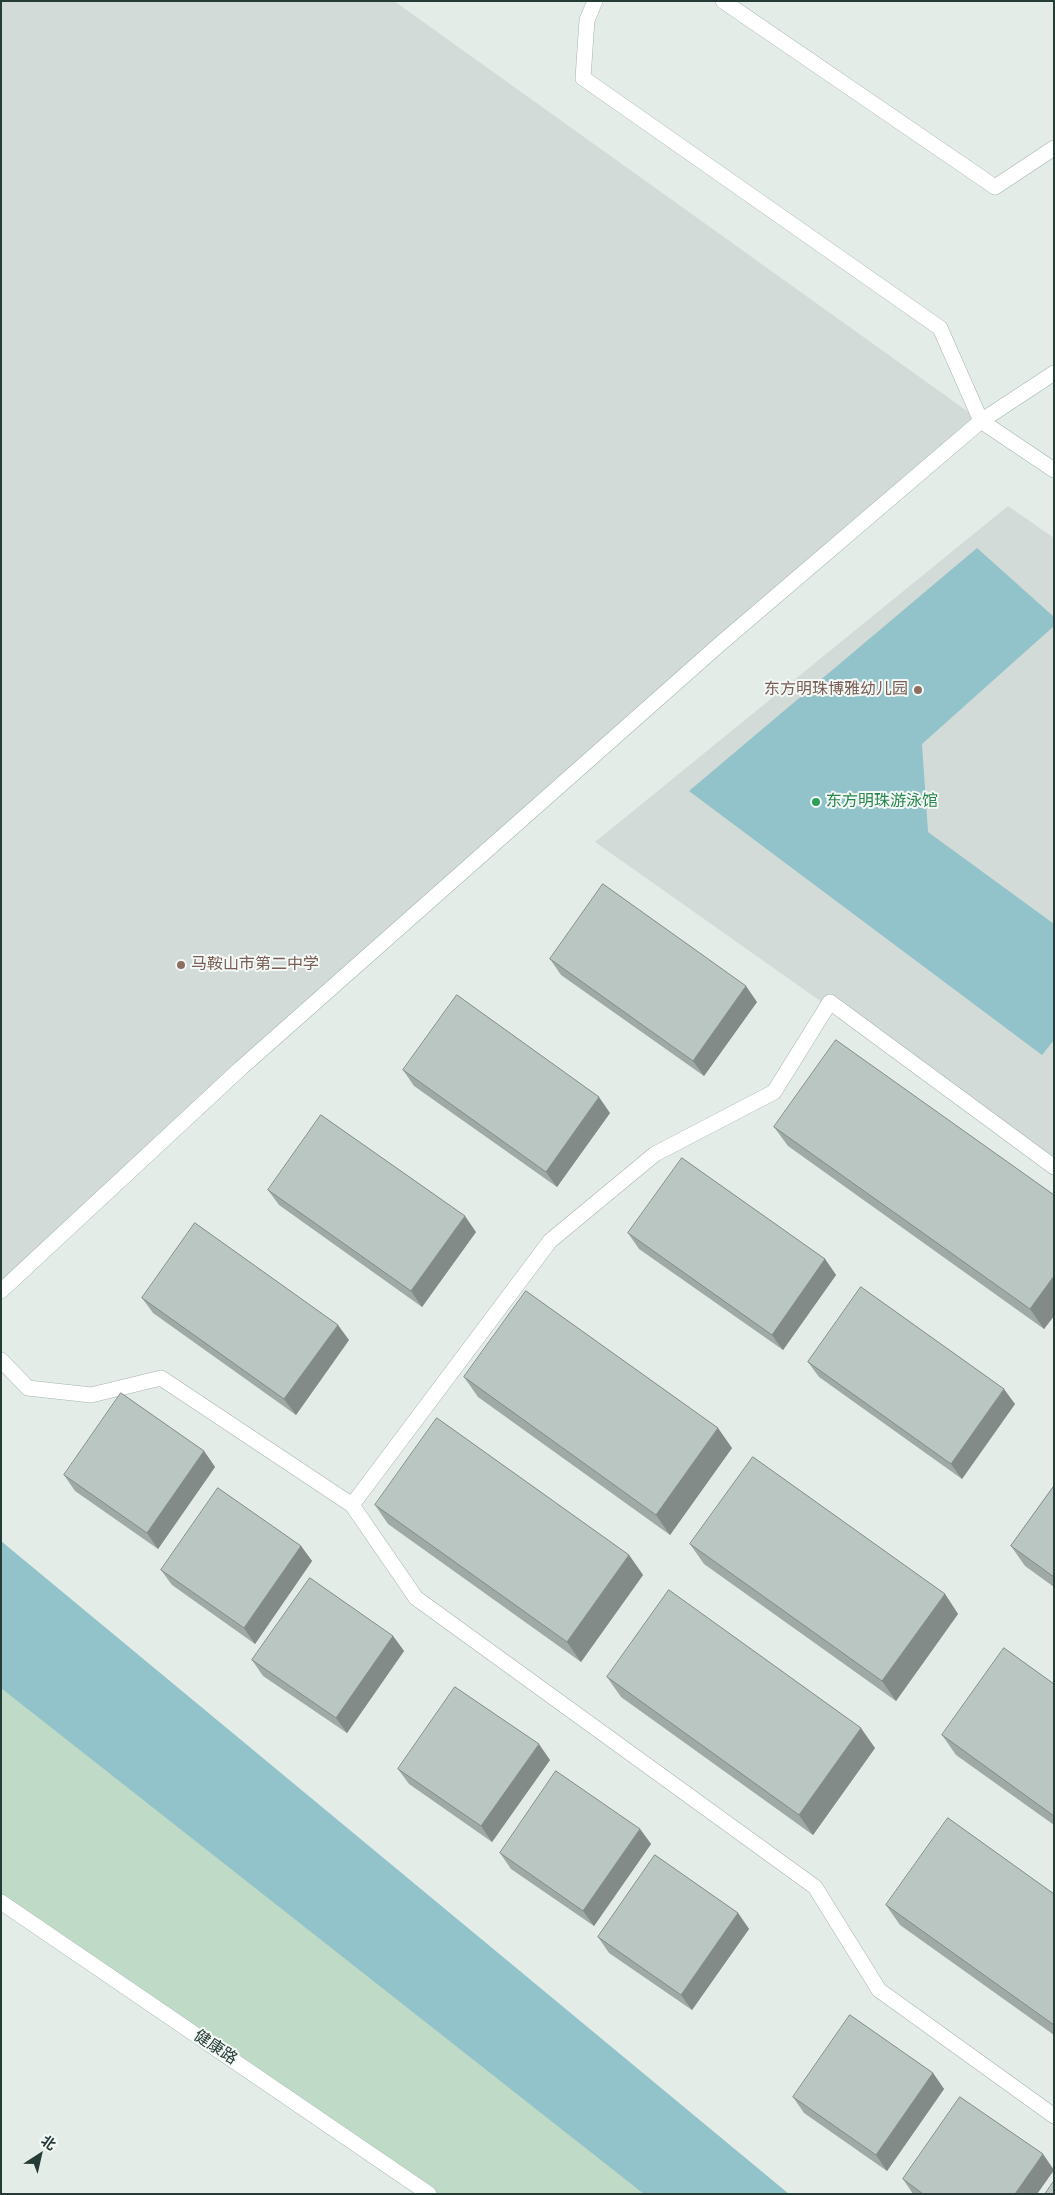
<!DOCTYPE html>
<html>
<head>
<meta charset="utf-8">
<style>
	body { margin:0 }
	#map { position:relative; width:1055px; height:2195px; overflow:hidden; background:#e4ece8; font-family:Poppins,"Noto Sans SC",sans-serif }
	canvas { display:block }
	.frame { position:absolute; inset:0; border:2px solid #253b35; pointer-events:none }
	.north { position:absolute; left:15px; top:2130px; width:50px; height:50px; -webkit-text-stroke:4px #f4f8f6; paint-order:stroke; rotate:35deg; font-size:14px; font-weight:700; line-height:20px; text-align:center; color:#253b35 }
	.north::after { content:''; display:block; margin:auto; width:18px; height:22px; background:#253b35; clip-path:polygon(50% 0,100% 100%,50% 72%,0 100%) }
</style>
</head>
<body>
<div id="map">
<canvas width="1055" height="2195"></canvas>
<div class="frame"></div>
<div class="north">北</div>
</div>
<script>
const ctx = document.querySelector('canvas').getContext('2d');
ctx.lineJoin = 'round';
function fill(path, color) {
  ctx.fillStyle = color;
  ctx.fill(path, 'evenodd');
}
function trace(path, color, width, dash) {
  ctx.strokeStyle = color;
  ctx.lineWidth = width;
  ctx.lineCap = dash ? 'butt' : 'round';
  ctx.setLineDash(dash || []);
  ctx.stroke(path);
}
function drawText(font, color, halo, rows, align = 'center') {
  ctx.font = font + ' Poppins,"Noto Sans SC",sans-serif';
  ctx.lineWidth = 4;
  ctx.setLineDash([]);
  ctx.textBaseline = 'middle';
  ctx.strokeStyle = halo;
  ctx.fillStyle = color;
  for (const [text, x, y, turn = 0] of rows) {
    ctx.save();
    ctx.translate(x, y);
    ctx.rotate((+turn || 0) * Math.PI / 180);
    ctx.textAlign = isNaN(turn) ? turn : align;
    if (halo) ctx.strokeText(text, 0, 0);
    ctx.fillText(text, 0, 0);
    ctx.restore();
  }
}
fill(new Path2D(`
	M1 1H394L981 421 1 1287Z
	M1008 506 1054 538V1166L595 842Z`), '#d2dbd7');
fill(new Path2D(`
	M1 1661 701 2194H430L1 1902Z`), '#bfdac6');
fill(new Path2D(`
	M977 548 1054 617V626L922 744 928 832 1054 924V1040L1042 1055 689 791Z
	M1 1541 789 2194H644L1 1688Z`), '#92c2ca');
const street = new Path2D(`
	M595 1 587 20 583 78 940 328 981 421
	M723 1 995 187 1054 148
	M1 1360 28 1388 91 1395 161 1378 352 1505 416 1598 815 1887 879 1990 1054 2116
	M352 1505 550 1241 655 1154 774 1092 830 1002 1054 1167`);
const secondary = new Path2D(`
	M981 421 1054 470
	M1 1291 241 1068 720 644 981 421 1054 373
	M1 1902 429 2194`);
trace(street, '#a7b3af', 16);
trace(secondary, '#a3b6b0', 16);
trace(street, '#fff', 15);
trace(secondary, '#fff', 15);
fill(new Path2D(`
	M550 959 757 1002 704 1076 561 975Z
	M403 1070 610 1113 557 1187 414 1086Z
	M774 1127 1054 1195V1316L1044 1329 788 1146Z
	M268 1190 476 1232 422 1307 279 1205Z
	M628 1233 825 1259 836 1275 783 1350 639 1249Z
	M142 1298 349 1340 296 1415 153 1313Z
	M808 1362 1015 1404 962 1479 819 1377Z
	M464 1377 732 1448 670 1535 478 1397Z
	M204 1451 215 1467 158 1549 75 1491 64 1475Z
	M1054 1486V1587L1025 1566 1011 1546Z
	M375 1505 629 1555 643 1575 581 1662 388 1524Z
	M690 1544 945 1594 958 1614 896 1701 704 1564Z
	M301 1546 312 1561 255 1644 172 1585 161 1570Z
	M393 1636 404 1651 347 1733 263 1676 252 1660Z
	M607 1677 875 1748 813 1835 621 1697Z
	M1054 1684V1825L956 1755 942 1735Z
	M550 1760 492 1842 409 1784 398 1769Z
	M640 1829 651 1844 594 1926 511 1869 500 1853Z
	M1054 1894V2035L900 1925 886 1905Z
	M738 1913 749 1929 692 2010 609 1953 598 1937Z
	M933 2073 944 2089 887 2171 804 2113 793 2097Z
	M1054 2170 1037 2194H913L903 2179Z`), '#9faaa6');
fill(new Path2D(`
	M746 986 757 1002 704 1076 693 1061Z
	M599 1097 610 1113 557 1187 546 1172Z
	M465 1216 476 1232 422 1307 411 1291Z
	M825 1259 836 1275 783 1350 772 1335Z
	M1054 1276V1316L1044 1329 1030 1309Z
	M338 1325 349 1340 296 1415 284 1399Z
	M1004 1389 1015 1404 962 1479 951 1464Z
	M718 1428 732 1448 670 1535 656 1515Z
	M204 1451 215 1467 158 1549 147 1533Z
	M301 1546 312 1561 255 1644 244 1628Z
	M629 1555 643 1575 581 1662 567 1642Z
	M945 1594 958 1614 896 1701 882 1681Z
	M393 1636 404 1651 347 1733 336 1718Z
	M861 1728 875 1748 813 1835 799 1815Z
	M539 1744 550 1760 492 1842 481 1826Z
	M640 1829 651 1844 594 1926 583 1911Z
	M738 1913 749 1929 692 2010 681 1995Z
	M933 2073 944 2089 887 2171 876 2155Z
	M1043 2154 1054 2170 1037 2194H1015Z`), '#828b87');
const building = new Path2D(`
	M603 884 746 986 693 1061 550 959Z
	M457 995 599 1097 546 1172 403 1070Z
	M836 1040 1054 1195V1276L1030 1309 774 1127Z
	M321 1115 465 1216 411 1291 268 1190Z
	M682 1158 825 1259 772 1335 628 1233Z
	M195 1223 338 1325 284 1399 142 1298Z
	M861 1287 1004 1389 951 1464 808 1362Z
	M526 1291 718 1428 656 1515 464 1377Z
	M121 1393 204 1451 147 1533 64 1475Z
	M437 1418 629 1555 567 1642 375 1505Z
	M753 1457 945 1594 882 1681 690 1544Z
	M1054 1486V1577L1011 1546Z
	M218 1488 301 1546 244 1628 161 1570Z
	M310 1578 393 1636 336 1718 252 1660Z
	M669 1590 861 1728 799 1815 607 1677Z
	M1004 1648 1054 1684V1816L942 1735Z
	M455 1687 539 1744 481 1826 398 1769Z
	M556 1771 640 1829 583 1911 500 1853Z
	M948 1818 1054 1894V2025L886 1905Z
	M655 1855 738 1913 681 1995 598 1937Z
	M850 2015 933 2073 876 2155 793 2097Z
	M960 2097 1043 2154 1015 2194H923L903 2179Z
	M1054 2181V2194H1045Z`);
fill(building, '#b9c6c1');
trace(building, '#828b87', 1);
for (const [x, y, r, color] of [
	[918,690,5,"#8d6e63"],
	[816,802,5,"#2e9e5b"],
	[181,965,5,"#8d6e63"]
]) {
  const dot = new Path2D();
  dot.arc(x, y, r, 0, 2 * Math.PI);
  ctx.fillStyle = color;
  ctx.fill(dot);
  trace(dot, '#f4f8f6', 2);
}
drawText('16px', '#785e54', '#f4f8f6', [
	["东方明珠博雅幼儿园",908,690],
	["马鞍山市第二中学",191,965,"left"]
], 'right');
drawText('16px', '#27864d', '#f4f8f6', [
	["东方明珠游泳馆",826,802]
], 'left');
drawText('16px', '#253b35', '#f4f8f6', [
	["健康路",215,2048,34]
]);
</script>
</body>
</html>
